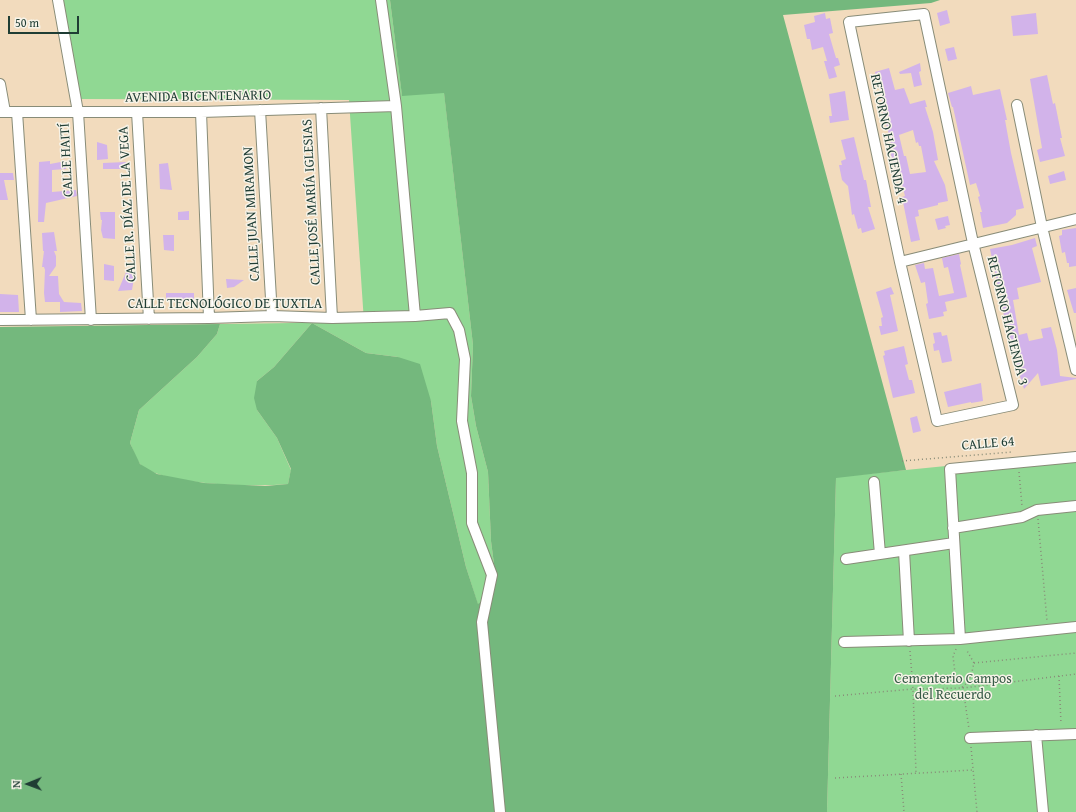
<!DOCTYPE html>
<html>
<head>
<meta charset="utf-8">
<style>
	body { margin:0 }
	#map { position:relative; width:1076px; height:812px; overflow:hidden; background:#f2dbbd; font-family:"Gentium Book Plus",serif }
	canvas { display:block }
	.north { position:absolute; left:8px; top:764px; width:40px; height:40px; -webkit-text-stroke:3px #f7f3e8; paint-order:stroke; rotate:269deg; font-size:11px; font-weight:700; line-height:16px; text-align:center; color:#1f3d34 }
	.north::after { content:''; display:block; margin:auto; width:14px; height:18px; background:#1f3d34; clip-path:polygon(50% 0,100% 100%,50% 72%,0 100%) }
	.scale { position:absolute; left:8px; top:16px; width:71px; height:18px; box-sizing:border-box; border:2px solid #1f3d34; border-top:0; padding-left:5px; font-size:12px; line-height:14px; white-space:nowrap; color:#1f3d34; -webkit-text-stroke:3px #f7f3e8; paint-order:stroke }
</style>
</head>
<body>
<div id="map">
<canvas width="1076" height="812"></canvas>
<div class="north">N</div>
<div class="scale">50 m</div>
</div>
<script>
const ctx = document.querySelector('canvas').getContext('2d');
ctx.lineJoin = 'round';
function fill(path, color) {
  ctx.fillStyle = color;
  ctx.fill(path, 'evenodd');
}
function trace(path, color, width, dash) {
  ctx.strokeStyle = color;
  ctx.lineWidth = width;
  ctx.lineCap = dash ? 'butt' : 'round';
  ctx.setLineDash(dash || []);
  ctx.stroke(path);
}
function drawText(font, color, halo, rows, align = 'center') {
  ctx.font = font + ' "Gentium Book Plus",serif';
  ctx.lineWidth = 3;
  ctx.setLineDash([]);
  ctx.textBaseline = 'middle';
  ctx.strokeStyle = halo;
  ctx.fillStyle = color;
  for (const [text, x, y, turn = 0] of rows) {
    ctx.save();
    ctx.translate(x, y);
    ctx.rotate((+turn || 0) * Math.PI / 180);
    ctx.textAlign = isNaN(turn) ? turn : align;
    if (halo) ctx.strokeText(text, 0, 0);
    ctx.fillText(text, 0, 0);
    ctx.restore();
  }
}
fill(new Path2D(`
	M61 0H390L402 95 444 92 473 345 471 396 476 426 488 472 491 541 495 572 488 597 478 605 466 567 437 446 431 401 398 357 366 353 312 323 274 367 257 381V410L277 438 291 470 288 484C256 487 164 486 141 465 136 460 133 449 130 443L139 410 197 357 217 334 220 324 364 322 349 100 77 99Z
	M1076 453V812H827L836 477Z`), '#90d893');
fill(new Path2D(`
	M390 0H940L931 3 783 15 906 470 836 478 827 812H0V327L220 324 217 334 197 357 139 410 130 443 140 464 157 474 204 483 265 486 288 484 291 469 277 438 257 410 254 398 257 381 274 367 312 323 366 353 398 357 420 364 431 401 437 446 466 567 478 604 488 597 495 572 491 541 488 472 476 426 471 396 473 345 444 93 402 96Z`), '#74b87d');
fill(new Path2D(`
	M947 10 950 23 940 26 937 13Z
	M825 13 826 19 830 18 833 33 829 34 836 58H838L840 65 834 67 837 77 829 79 824 61H827L823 47 812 50 810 39H807L804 25 815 22 814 16Z
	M1036 13 1038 34 1013 36 1011 16Z
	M954 47 957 59 948 61 945 49Z
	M920 63 921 71 919 72 922 85 914 87 911 73 900 74 899 72Z
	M889 68 895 90 904 88 910 104 925 100 927 107H925L933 132 938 160 934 161 945 185 948 201 938 203V205L918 210 919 216 915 217 920 240 911 242 902 197 905 196 900 177 898 178 895 165H893L890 150 892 149 888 131 881 105H883L881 97H884L880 80 877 81 875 72ZM913 130 916 143 918 142 919 146H921L926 172 910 174 906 156H904L899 135Z
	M1047 75 1053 104 1055 103 1062 138H1060L1065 156 1040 162 1037 150 1042 148 1030 79Z
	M971 86 973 95 1000 89 1007 120H1005L1011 153 1024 208 1016 210V215L1007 223 983 228 980 212H982L978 197 980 196 976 183 970 185 953 107H952L948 93Z
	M845 91 849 120 830 123 829 116H832L829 94Z
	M854 137 864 180H866L871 207H868L875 229 862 233 861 228 858 229 854 214 852 215 848 186 842 180 839 165H842L841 161 846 159 841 140Z
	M97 142 107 145 108 159 97 160Z
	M50 161V164L66 161V169L52 170V192L76 190 77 196 46 203 44 222H38L39 162Z
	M126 162 125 169H103V163Z
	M168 163 172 190 160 189 159 164Z
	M1064 171 1066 180 1050 184 1048 176Z
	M0 173H13L14 180H4L8 200H0Z
	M189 211V220H178V212Z
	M100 212H115V239L103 238 101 230 102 220H101Z
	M948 216 950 225 945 226 946 228 938 230 935 219Z
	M1076 228V266L1069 267V263H1067L1065 252 1062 253 1059 236 1062 235V230Z
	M54 232 57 251H54L56 256V266L49 276H58L59 294 64 302 81 303 82 311 60 312V302H45L44 293 45 270 44 267H42L44 251H43L42 233Z
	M163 235H174V251L164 250Z
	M1035 238 1037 246 1032 248 1041 282 1017 288 1019 299 1013 300 1019 335 1027 333 1029 341 1043 338 1041 329 1051 327 1057 350 1060 376 1076 378V379L1041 386 1038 373 1024 389 1018 370H1016L1011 351 1013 347 1007 331 1002 306 1004 305 1002 291 999 292 990 249 1012 245Z
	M959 254 961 264 960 265 967 297 945 302 947 311 943 312 944 316 929 319 926 304 928 303 925 282 921 283 915 265 924 263 925 269 933 268 939 296 954 293 948 267 944 268 942 258Z
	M104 264 114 266V281L104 280Z
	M126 272H135L132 290 118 291Z
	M226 279 244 280 234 287 227 288Z
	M891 287 894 294 890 295 898 331 881 335 879 326H882L881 318 883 317 876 292Z
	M1076 288V313H1074L1067 290Z
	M166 293H194V300H166Z
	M0 294 18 295 19 312H0Z
	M941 332 942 336 947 335 952 361 942 363 939 350 934 351 933 344 935 343 933 333Z
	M904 346 908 364 905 365 909 380H912L915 393 893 398 883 356 885 355 884 351Z
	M981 383 983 401 971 403V402L948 407 944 392Z
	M917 416 921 431 913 433 910 418Z`), '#d2b3ea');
const minor = new Path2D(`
	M58 0 78 112 91 320
	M381 0 396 106 415 316
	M924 14 973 243 1013 405 937 421 900 262 849 22Z
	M0 84 5 112
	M1017 105 1042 227 1076 370
	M321 108 332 318
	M260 110 272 316
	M0 112H201L396 106
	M17 112 31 320
	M137 112 149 319
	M201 112 209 318
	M900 262 1076 219
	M0 320 209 318 272 316 332 318 415 316 450 313 459 330 465 359 462 421 472 473V523L492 575 482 622 500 812
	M874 482 880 554
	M953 528 1022 517 1037 510 1076 506
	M904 551 909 641
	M846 559 954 543
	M960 639 950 469 1076 457
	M844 642 960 639 1076 627
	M1036 735 1043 812
	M970 738 1076 734`);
trace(minor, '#888c78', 12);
trace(new Path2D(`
	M902 461 1012 452
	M1019 472 1022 506
	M1038 519 1047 621
	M956 649 953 656 955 673 963 688 969 729
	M910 651 913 689 916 773
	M974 663 1076 653
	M1059 676 1061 724
	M963 688 971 676 974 663 966 649
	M835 696 913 689 963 688 1076 674
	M971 747 977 812
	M901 774 904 812
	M835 778 973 770`), '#888c78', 1.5, [1, 3]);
trace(minor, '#fff', 10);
drawText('14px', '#1f3d34', '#f7f3e8', [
	["AVENIDA BICENTENARIO",198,97,-1],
	["RETORNO HACIENDA 4",888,139,78],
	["CALLE HAITÍ",67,160,-93],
	["CALLE JOSÉ MARÍA IGLESIAS",312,202,-93],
	["CALLE R. DÍAZ DE LA VEGA",128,204,-93],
	["CALLE JUAN MIRAMON",252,214,-93],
	["CALLE TECNOLÓGICO DE TUXTLA",225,304],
	["RETORNO HACIENDA 3",1007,321,76],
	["CALLE 64",988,444,-5]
]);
drawText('14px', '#365c47', '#f7f3e8', [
	["Cementerio Campos",953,679],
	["del Recuerdo",953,695]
]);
</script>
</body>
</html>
